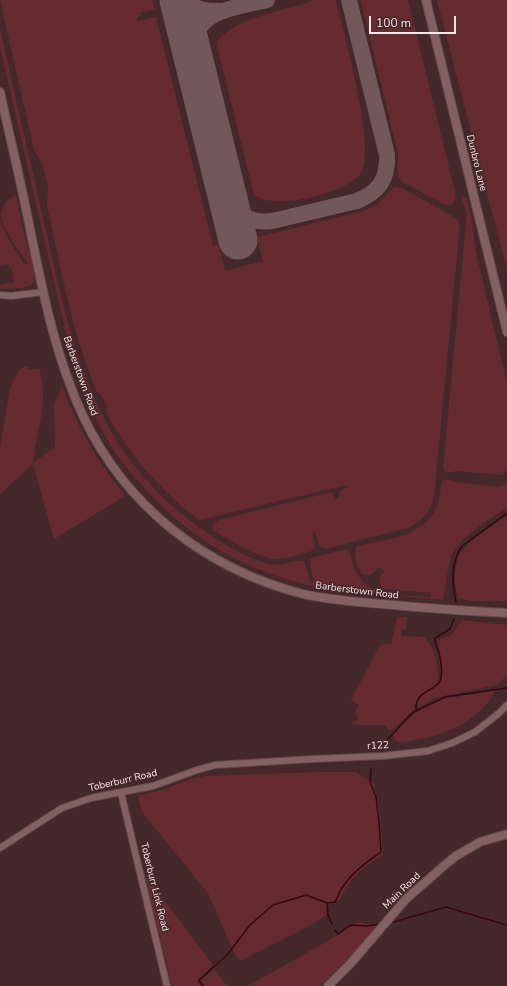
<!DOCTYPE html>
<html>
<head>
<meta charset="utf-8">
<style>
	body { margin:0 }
	#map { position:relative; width:507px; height:986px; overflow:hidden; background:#452829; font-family:"Nunito Sans",sans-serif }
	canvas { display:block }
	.scale { position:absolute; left:369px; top:16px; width:87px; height:18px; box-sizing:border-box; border:2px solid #fae6e6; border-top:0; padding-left:5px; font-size:12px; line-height:14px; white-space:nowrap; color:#fae6e6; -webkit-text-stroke:3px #452829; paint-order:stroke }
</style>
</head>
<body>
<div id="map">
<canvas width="507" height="986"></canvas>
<div class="scale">100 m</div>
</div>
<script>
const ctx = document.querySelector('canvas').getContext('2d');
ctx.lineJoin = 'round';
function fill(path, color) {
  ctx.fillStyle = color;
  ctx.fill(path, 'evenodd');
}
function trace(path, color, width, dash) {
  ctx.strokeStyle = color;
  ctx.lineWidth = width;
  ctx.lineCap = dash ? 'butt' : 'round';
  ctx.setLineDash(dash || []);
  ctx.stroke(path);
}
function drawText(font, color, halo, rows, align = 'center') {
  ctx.font = font + ' "Nunito Sans",sans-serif';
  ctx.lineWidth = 3;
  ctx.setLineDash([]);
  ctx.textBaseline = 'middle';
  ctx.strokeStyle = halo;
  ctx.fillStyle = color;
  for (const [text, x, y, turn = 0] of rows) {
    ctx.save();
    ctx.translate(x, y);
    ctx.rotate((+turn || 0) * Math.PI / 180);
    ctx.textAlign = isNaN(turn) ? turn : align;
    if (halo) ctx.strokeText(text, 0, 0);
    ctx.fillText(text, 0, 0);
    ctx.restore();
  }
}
fill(new Path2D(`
	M0 0H152L155 9 140 13 141 16 137 17V21L156 17 213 246 219 245 225 271 263 261 257 237 364 211 377 205 394 187 402 188 456 218 460 225 434 497 430 508 426 515 419 521 413 526 404 529 325 549 320 547 315 532 312 533C316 548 318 550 302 554 294 556 286 559 278 559 258 559 233 542 216 532L214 531 212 525 219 520 328 493H332L336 499 339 498V493L343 489 348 488 347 485 199 520C167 496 139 466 118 432 114 426 109 419 107 413 106 411 107 409 107 407 106 401 101 395 97 392 72 333 61 268 47 206L48 187 42 163 34 150Z
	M314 0H336C343 30 377 150 361 173 354 184 326 194 313 197 298 201 267 205 254 195L216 42C241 14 281 13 314 0Z
	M361 0H408L456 196 455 201 450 205 444 204 402 182 398 177V154Z
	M437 0H507V270Z
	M0 28C14 92 29 155 43 218 71 339 88 445 195 524 215 539 240 555 265 563 272 565 280 565 288 563 293 562 299 560 304 561L311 583 314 582 310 563 311 558 346 549 350 552C352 558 352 566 356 572 370 599 405 595 431 597V593L384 589C376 583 380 577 384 571L379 567C374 574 370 577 362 574 357 566 352 554 357 546 386 539 424 538 437 506 440 498 440 490 442 482L445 479 455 482 498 487 507 484V507C493 517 462 536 454 551 447 565 446 585 443 600 418 598 393 595 368 593 355 591 341 591 329 589 252 576 188 540 138 481 125 466 112 450 103 432 90 409 81 385 72 360L0 47Z
	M16 195C19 206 20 218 23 229 25 239 38 275 33 283 28 290 8 288 0 289V285L14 282 12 269 9 268 8 264 0 265V221L11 244 25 265 28 264C22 255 0 225 1 214 1 210 4 205 6 202 10 198 11 197 16 195Z
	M466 197 471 215 476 252 507 384V471H503L504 475 456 471C450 472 446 475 443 468L466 222V212L462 198Z
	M27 366 29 369H39C50 399 36 432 33 463L55 447 54 404 62 386C78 429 98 461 125 496L54 539 33 464 0 494V447L10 388 19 370Z
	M507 516V601H470L459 598C456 591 454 582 455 574 456 568 456 562 459 556 466 542 494 525 507 516Z
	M397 617H407L406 629H401V636L424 637 432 647 436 657 439 677 438 682 418 697 413 711 390 731 385 725H354L352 721 358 720 355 711 359 705 351 700 379 647 384 644H391Z
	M462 620 507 625V675L497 685 434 698 418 708C415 692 438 690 442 678 444 670 439 650 438 641L440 638 451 636Z
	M496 690C481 718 450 734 420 739 412 741 403 743 395 741L393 734C407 720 429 698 450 698Z
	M319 772H356L376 785 374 787 379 805 383 854C363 868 349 877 340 900L332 904 327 902 326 915 309 926 240 961 233 951 208 893 142 812 138 796 165 789 191 779 205 776Z
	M145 875 213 965 197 981 201 986H172Z
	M359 922 378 926 353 954 320 986H248L326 942Z
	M214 969 227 986H205L201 981Z`), '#662b31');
trace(new Path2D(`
	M456 602C452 582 450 564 462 546L507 513
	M416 711C415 689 434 693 440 681 443 674 441 660 439 653 437 647 434 643 435 638L450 629 454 619
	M379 749 412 713 445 697 507 688
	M327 903 328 915 332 924
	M390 923 446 907 507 925
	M335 930 338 934 350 925 368 926 380 924
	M203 986 199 980 227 955 250 925 266 911 273 905 306 895 327 903 335 902C338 897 339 892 342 888 352 872 366 863 381 852L379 822 376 797 370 782 371 769`), '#38060f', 1.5);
trace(new Path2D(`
	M186 0C195 11 208 11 221 11
	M193 59C193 54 192 48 193 43 199 9 240 7 267 0
	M226 191C235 213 247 224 272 221L357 201C379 192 388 179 387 155L349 0`), '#725858', 16);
trace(new Path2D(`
	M179 0 238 240`), '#725858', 39);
const street = new Path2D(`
	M0 295 11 296 43 292
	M121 793 167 986
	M0 848 62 808 91 798 153 786 197 770 215 765 313 759 383 756 428 751 452 743 475 732 498 714 507 705`);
const secondary = new Path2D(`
	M426 0 507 332
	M0 92C9 133 19 174 27 214 41 282 53 352 83 416 126 507 206 569 303 594 329 600 356 602 382 604 424 608 465 611 507 613
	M328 986 351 963 406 899 446 864 456 856 480 842 507 834`);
trace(street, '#614849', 8);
trace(secondary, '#614849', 10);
trace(street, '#836062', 6);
trace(secondary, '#836062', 8);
drawText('10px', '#fae6e6', '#452829', [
	["Dunbro Lane",476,163,76],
	["Barberstown Road",80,376,70],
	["Barberstown Road",357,591,7],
	["r122",378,746,-3],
	["Toberburr Road",123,781,-13],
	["Toberburr Link Road",154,887,76],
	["Main Road",402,891,-44]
]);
</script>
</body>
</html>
